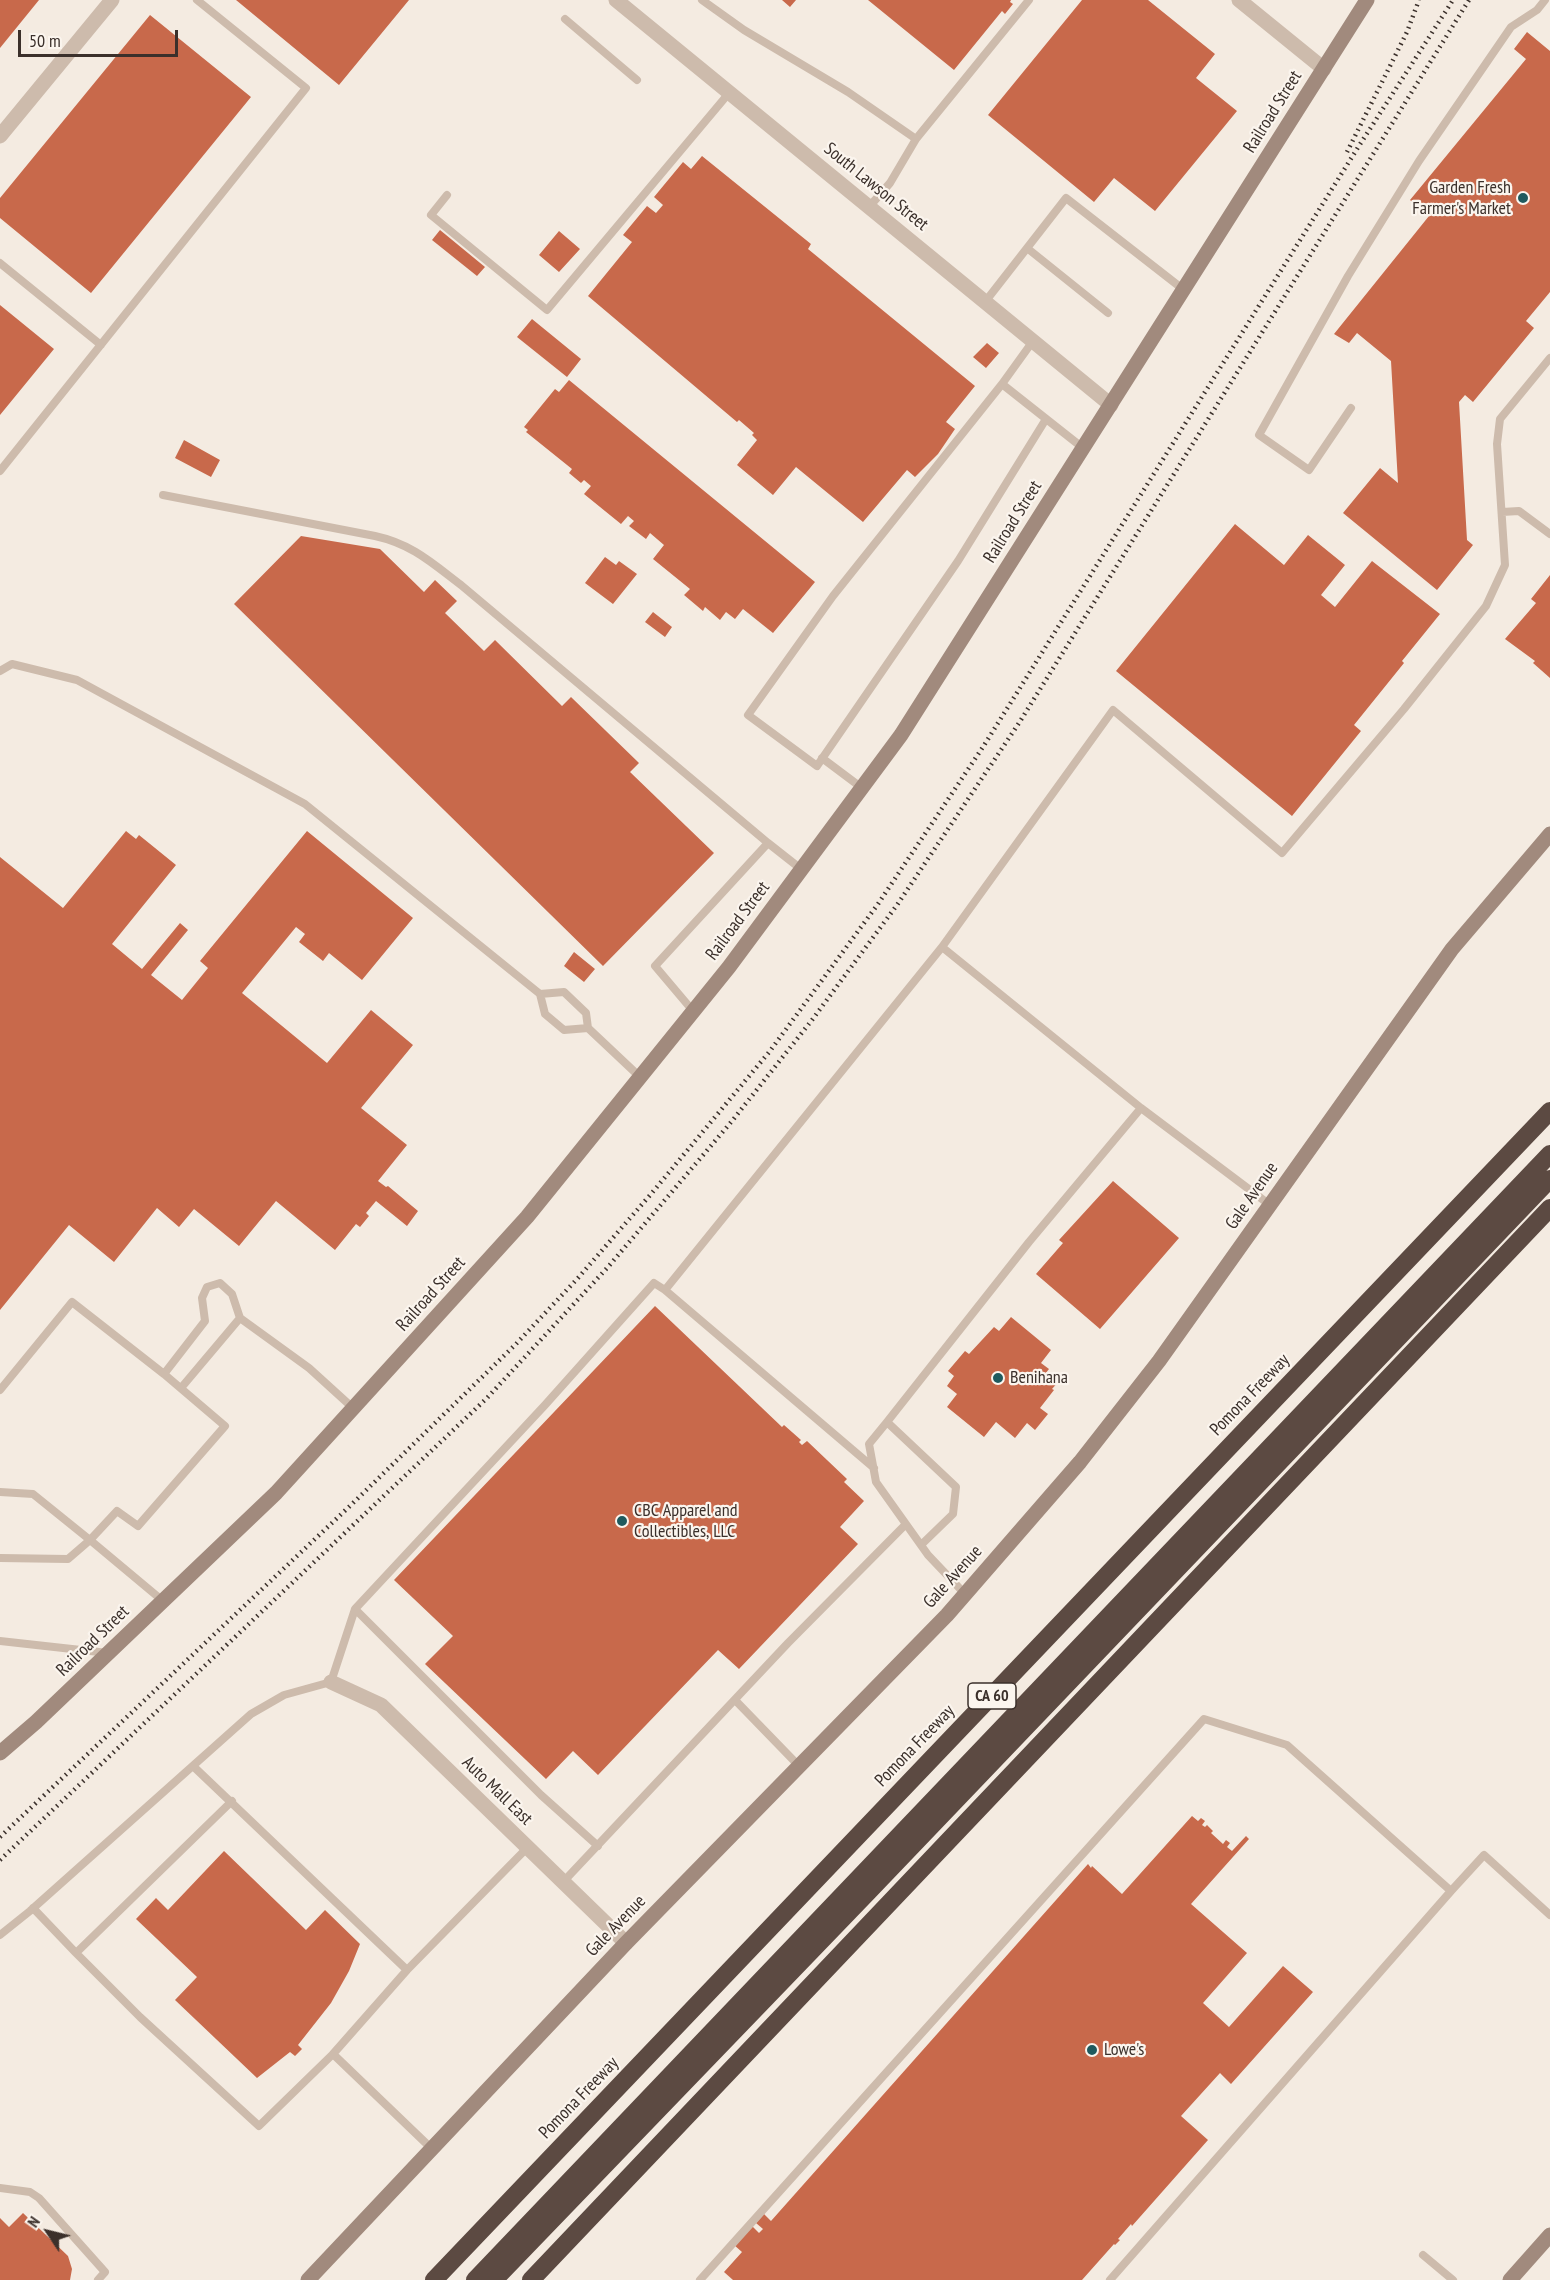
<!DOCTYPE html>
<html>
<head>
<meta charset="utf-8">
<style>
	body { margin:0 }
	#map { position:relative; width:1550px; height:2280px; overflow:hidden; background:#f4ebe1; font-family:"PT Sans Narrow",sans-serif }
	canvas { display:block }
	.north { position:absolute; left:18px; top:2202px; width:60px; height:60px; -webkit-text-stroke:4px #fbf5ee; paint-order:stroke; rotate:305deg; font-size:16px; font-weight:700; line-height:24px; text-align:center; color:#3b302b }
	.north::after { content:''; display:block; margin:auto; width:21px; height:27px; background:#3b302b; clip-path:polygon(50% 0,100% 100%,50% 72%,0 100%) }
	.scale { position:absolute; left:18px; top:30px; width:160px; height:27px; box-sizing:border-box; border:3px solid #3b302b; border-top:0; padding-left:8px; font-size:18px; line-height:21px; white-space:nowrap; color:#3b302b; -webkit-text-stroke:4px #fbf5ee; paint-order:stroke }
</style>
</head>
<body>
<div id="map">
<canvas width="1550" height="2280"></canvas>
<div class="north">N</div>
<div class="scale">50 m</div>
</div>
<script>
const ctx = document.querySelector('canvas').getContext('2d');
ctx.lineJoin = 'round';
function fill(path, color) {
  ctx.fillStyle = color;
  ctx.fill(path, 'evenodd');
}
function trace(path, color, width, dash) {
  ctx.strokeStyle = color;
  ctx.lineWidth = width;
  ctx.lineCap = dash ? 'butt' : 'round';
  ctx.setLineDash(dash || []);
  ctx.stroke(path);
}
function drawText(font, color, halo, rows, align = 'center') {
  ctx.font = font + ' "PT Sans Narrow",sans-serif';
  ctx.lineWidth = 4.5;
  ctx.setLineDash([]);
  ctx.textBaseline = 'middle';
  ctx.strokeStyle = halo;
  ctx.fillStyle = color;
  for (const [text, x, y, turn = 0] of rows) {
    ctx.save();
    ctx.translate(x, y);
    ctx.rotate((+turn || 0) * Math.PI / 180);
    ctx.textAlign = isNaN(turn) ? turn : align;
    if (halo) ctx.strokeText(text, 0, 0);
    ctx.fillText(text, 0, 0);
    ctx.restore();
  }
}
fill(new Path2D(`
	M0 0H39L0 48Z
	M236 0H409L339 85Z
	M782 0H796L790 7Z
	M868 0H1011L1010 2 1013 4 1005 14 1002 11 954 70Z
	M1082 0H1148L1215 54 1196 78 1237 111 1155 211 1114 178 1094 202 988 115Z
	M150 15 251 97 91 293 0 218V198Z
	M1527 32 1550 51V292L1526 321 1534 328 1473 402 1465 395 1459 402 1467 540 1473 545 1437 590 1343 513 1380 468 1398 483 1391 361 1357 333 1349 343 1334 334 1429 216 1410 200 1526 59 1514 49Z
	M702 156 811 244 808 249 975 386 946 422 955 429 938 454 915 477 907 470 863 522 796 467 773 495 737 465 757 440 752 435 754 433 739 420 737 422 588 296 632 242 623 235 647 206 656 213 663 205 654 197 683 162 691 169Z
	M440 230 485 267 477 276 432 240Z
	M559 231 580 249 559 272 539 255Z
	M0 305 54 349 0 415Z
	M532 319 581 359 567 377 517 337Z
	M987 343 999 353 986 368 973 357Z
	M569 380 815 582 773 633 743 609 735 619 726 612 720 620 705 607 703 611 684 595 690 589 653 559 664 545 650 533 646 539 629 526 634 521 628 516 621 524 584 494 591 486 584 480 581 483 569 473 572 469 526 432 528 430 524 427 555 389 559 392Z
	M184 440 220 460 211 477 175 458Z
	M1235 524 1284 565 1308 535 1345 565 1321 595 1335 607 1372 561 1440 614 1402 661 1404 663 1354 725 1361 731 1292 816 1116 671Z
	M301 536 380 549 424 592 435 580 457 601 445 613 484 651 495 640 562 706 571 697 639 763 630 772 714 853 603 966 234 604Z
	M605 557 616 565 619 561 637 574 613 604 585 583Z
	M1550 575V678L1533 663 1535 661 1505 639 1536 603 1531 599Z
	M653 612 672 627 665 637 645 622Z
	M126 831 136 839 139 835 176 865 112 944 142 969 180 923 188 930 151 975 182 1000 208 968 200 961 307 831 413 918 362 980 329 953 323 961 299 942 305 934 296 927 242 993 327 1063 371 1010 413 1045 361 1108 407 1145 378 1181 386 1187 388 1186 418 1211 407 1226 376 1201 366 1213 369 1216 360 1227 356 1224 335 1250 276 1201 239 1246 194 1209 179 1227 157 1208 114 1262 69 1225 0 1310V857L63 908Z
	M574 952 595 969 584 982 564 966Z
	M1113 1181 1179 1238 1100 1329 1036 1274 1063 1243 1059 1240Z
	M655 1306 782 1427 784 1425 801 1440 799 1442 802 1445 807 1441 847 1479 844 1482 864 1501 840 1527 858 1544 739 1669 718 1650 598 1775 573 1751 546 1779 425 1664 453 1636 394 1580Z
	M1011 1317 1051 1350 1041 1363 1049 1369 1041 1379 1046 1383 1052 1376 1059 1381 1052 1389 1054 1390 1040 1408 1048 1414 1035 1430 1027 1423 1015 1438 996 1422 984 1437 947 1407 957 1394 947 1386 954 1376 948 1371 965 1351 969 1354 994 1327 999 1331Z
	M1192 1816 1198 1821 1201 1818 1205 1821 1202 1825 1205 1827 1207 1825 1213 1831 1211 1833 1223 1844 1226 1840 1230 1843 1227 1847 1232 1851 1246 1836 1249 1839 1191 1904 1247 1953 1203 2003 1229 2027 1283 1966 1313 1992 1231 2084 1220 2073 1181 2116 1208 2140 1132 2226 1131 2224 1118 2239 1120 2240 1115 2245 1114 2244 1082 2280H733L724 2272 742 2252 734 2245 751 2225 759 2233 763 2229 756 2223 764 2214 771 2221 1088 1864 1091 1868 1092 1866 1122 1894Z
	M224 1851 306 1930 325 1910 360 1944 349 1971 331 2003 298 2045 302 2049 295 2056 290 2052 257 2078 175 2000 197 1977 136 1919 156 1898 168 1910Z
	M23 2213 68 2256 72 2269 70 2280H0V2218L9 2227Z`), '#c8694b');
trace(new Path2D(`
	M702 0 744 30 848 92 916 139 1029 0
	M565 19 637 80
	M447 195 431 215 547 310 729 93
	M869 207 890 183 916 139
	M1027 248 1108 313
	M0 263 101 345
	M985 302 1066 198 1184 290
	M1033 341 1002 384 1083 448
	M1002 384 833 596 748 715 817 766 958 561 1046 419
	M1351 408 1309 470 1259 435 1348 276 1419 161 1511 27 1537 10 1545 0
	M0 471 306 88 197 0
	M163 495 375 536C412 544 432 563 461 585L768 843
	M1502 512 1519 511 1550 534
	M0 671 12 664 77 680 305 804 540 994
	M822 758 862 788
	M942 947 1113 710 1282 853 1404 709 1486 606 1505 565 1497 444 1500 419 1550 358
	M693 1011 655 966 768 843 801 869
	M588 1028 564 1030 545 1014 540 994 564 992 586 1013 588 1028 640 1077
	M181 1388 240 1318
	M0 1390 72 1302 164 1374 205 1321 202 1298 207 1287 220 1283 232 1294 240 1318 309 1368 353 1408
	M887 1422 956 1487 953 1514 921 1545
	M874 1468 665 1290 942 947 1141 1108
	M0 1492 33 1494 90 1540 117 1511 138 1526 225 1426 164 1374
	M0 1558 68 1559 90 1540 163 1601
	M965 1594 928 1555 876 1482 869 1444 887 1422 1029 1242 1141 1108 1270 1205
	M0 1641 108 1653
	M735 1700 799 1766
	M193 1766 407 1970 333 2054 432 2149
	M598 1846 541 1795 355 1609 545 1405 654 1283 665 1290
	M564 1881 788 1643 906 1524
	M33 1908 76 1953 232 1801
	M0 1935 30 1911 251 1714 284 1695 331 1682 355 1609
	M76 1953 140 2017 259 2126 333 2054
	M407 1970 528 1847
	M0 2188 30 2192 39 2198 105 2272 98 2280
	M1423 2255 1453 2280
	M700 2280 1204 1719 1287 1745 1451 1891 1484 1855 1550 1915
	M1110 2280 1451 1891`), '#cdbbac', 8);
trace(new Path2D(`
	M616 0 1111 405
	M1239 0 1324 69
	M0 136 112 0
	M331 1682 381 1705 626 1943`), '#cdbbac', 15);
trace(new Path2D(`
	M0 1753 36 1722 276 1493 527 1217 729 967 901 735 1367 0
	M308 2280 626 1943 947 1615 1080 1462 1159 1361 1452 949 1550 834
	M1510 2280 1550 2235`), '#a18a7d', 15);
trace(new Path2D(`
	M434 2280 1550 1111
	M475 2280 1550 1154
	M494 2280 869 1891 1550 1179
	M531 2280 1550 1208`), '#5c4a42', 18);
trace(new Path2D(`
	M1347 152 1407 32 1419 0
	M0 1837 352 1504 516 1344 578 1278 651 1194 770 1051 878 904 983 747 1357 149 1453 0
	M0 1860 487 1398 608 1267 732 1121 812 1020 897 905 1019 723 1469 0`), '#3b302b', 4.5, [1.5, 4.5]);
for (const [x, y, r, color] of [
	[1523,198,6,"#1f5a5e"],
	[998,1378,6,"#1f5a5e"],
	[622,1521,6,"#1f5a5e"],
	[1092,2050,6,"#1f5a5e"]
]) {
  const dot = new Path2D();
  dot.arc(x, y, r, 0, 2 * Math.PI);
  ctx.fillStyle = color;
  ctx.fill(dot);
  trace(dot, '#fbf5ee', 2);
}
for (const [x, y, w] of [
	[992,1696,48]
]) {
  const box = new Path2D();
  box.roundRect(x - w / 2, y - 13, w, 26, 4.5);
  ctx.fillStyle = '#fbf5ee';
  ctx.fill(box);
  trace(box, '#3b302b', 1.5);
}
drawText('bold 16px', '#3b302b', null, [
	["CA 60",992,1696]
]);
drawText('18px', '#3b302b', '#fbf5ee', [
	["Railroad Street",1273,112,-58],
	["South Lawson Street",876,187,39],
	["Railroad Street",1013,522,-58],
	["Railroad Street",738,921,-53],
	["Gale Avenue",1252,1196,-55],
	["Railroad Street",431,1294,-48],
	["Pomona Freeway",1250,1395,-46],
	["Gale Avenue",953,1577,-48],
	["Railroad Street",93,1641,-44],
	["Pomona Freeway",915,1746,-46],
	["Auto Mall East",497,1791,44],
	["Gale Avenue",616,1926,-46],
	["Pomona Freeway",579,2098,-46]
]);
drawText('18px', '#3b302b', '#fbf5ee', [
	["Garden Fresh",1511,188,"right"],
	["Farmer's Market",1511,209,"right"],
	["Benihana",1010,1378],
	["CBC Apparel and",634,1511],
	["Collectibles, LLC",634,1532],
	["Lowe's",1104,2050]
], 'left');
</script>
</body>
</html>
